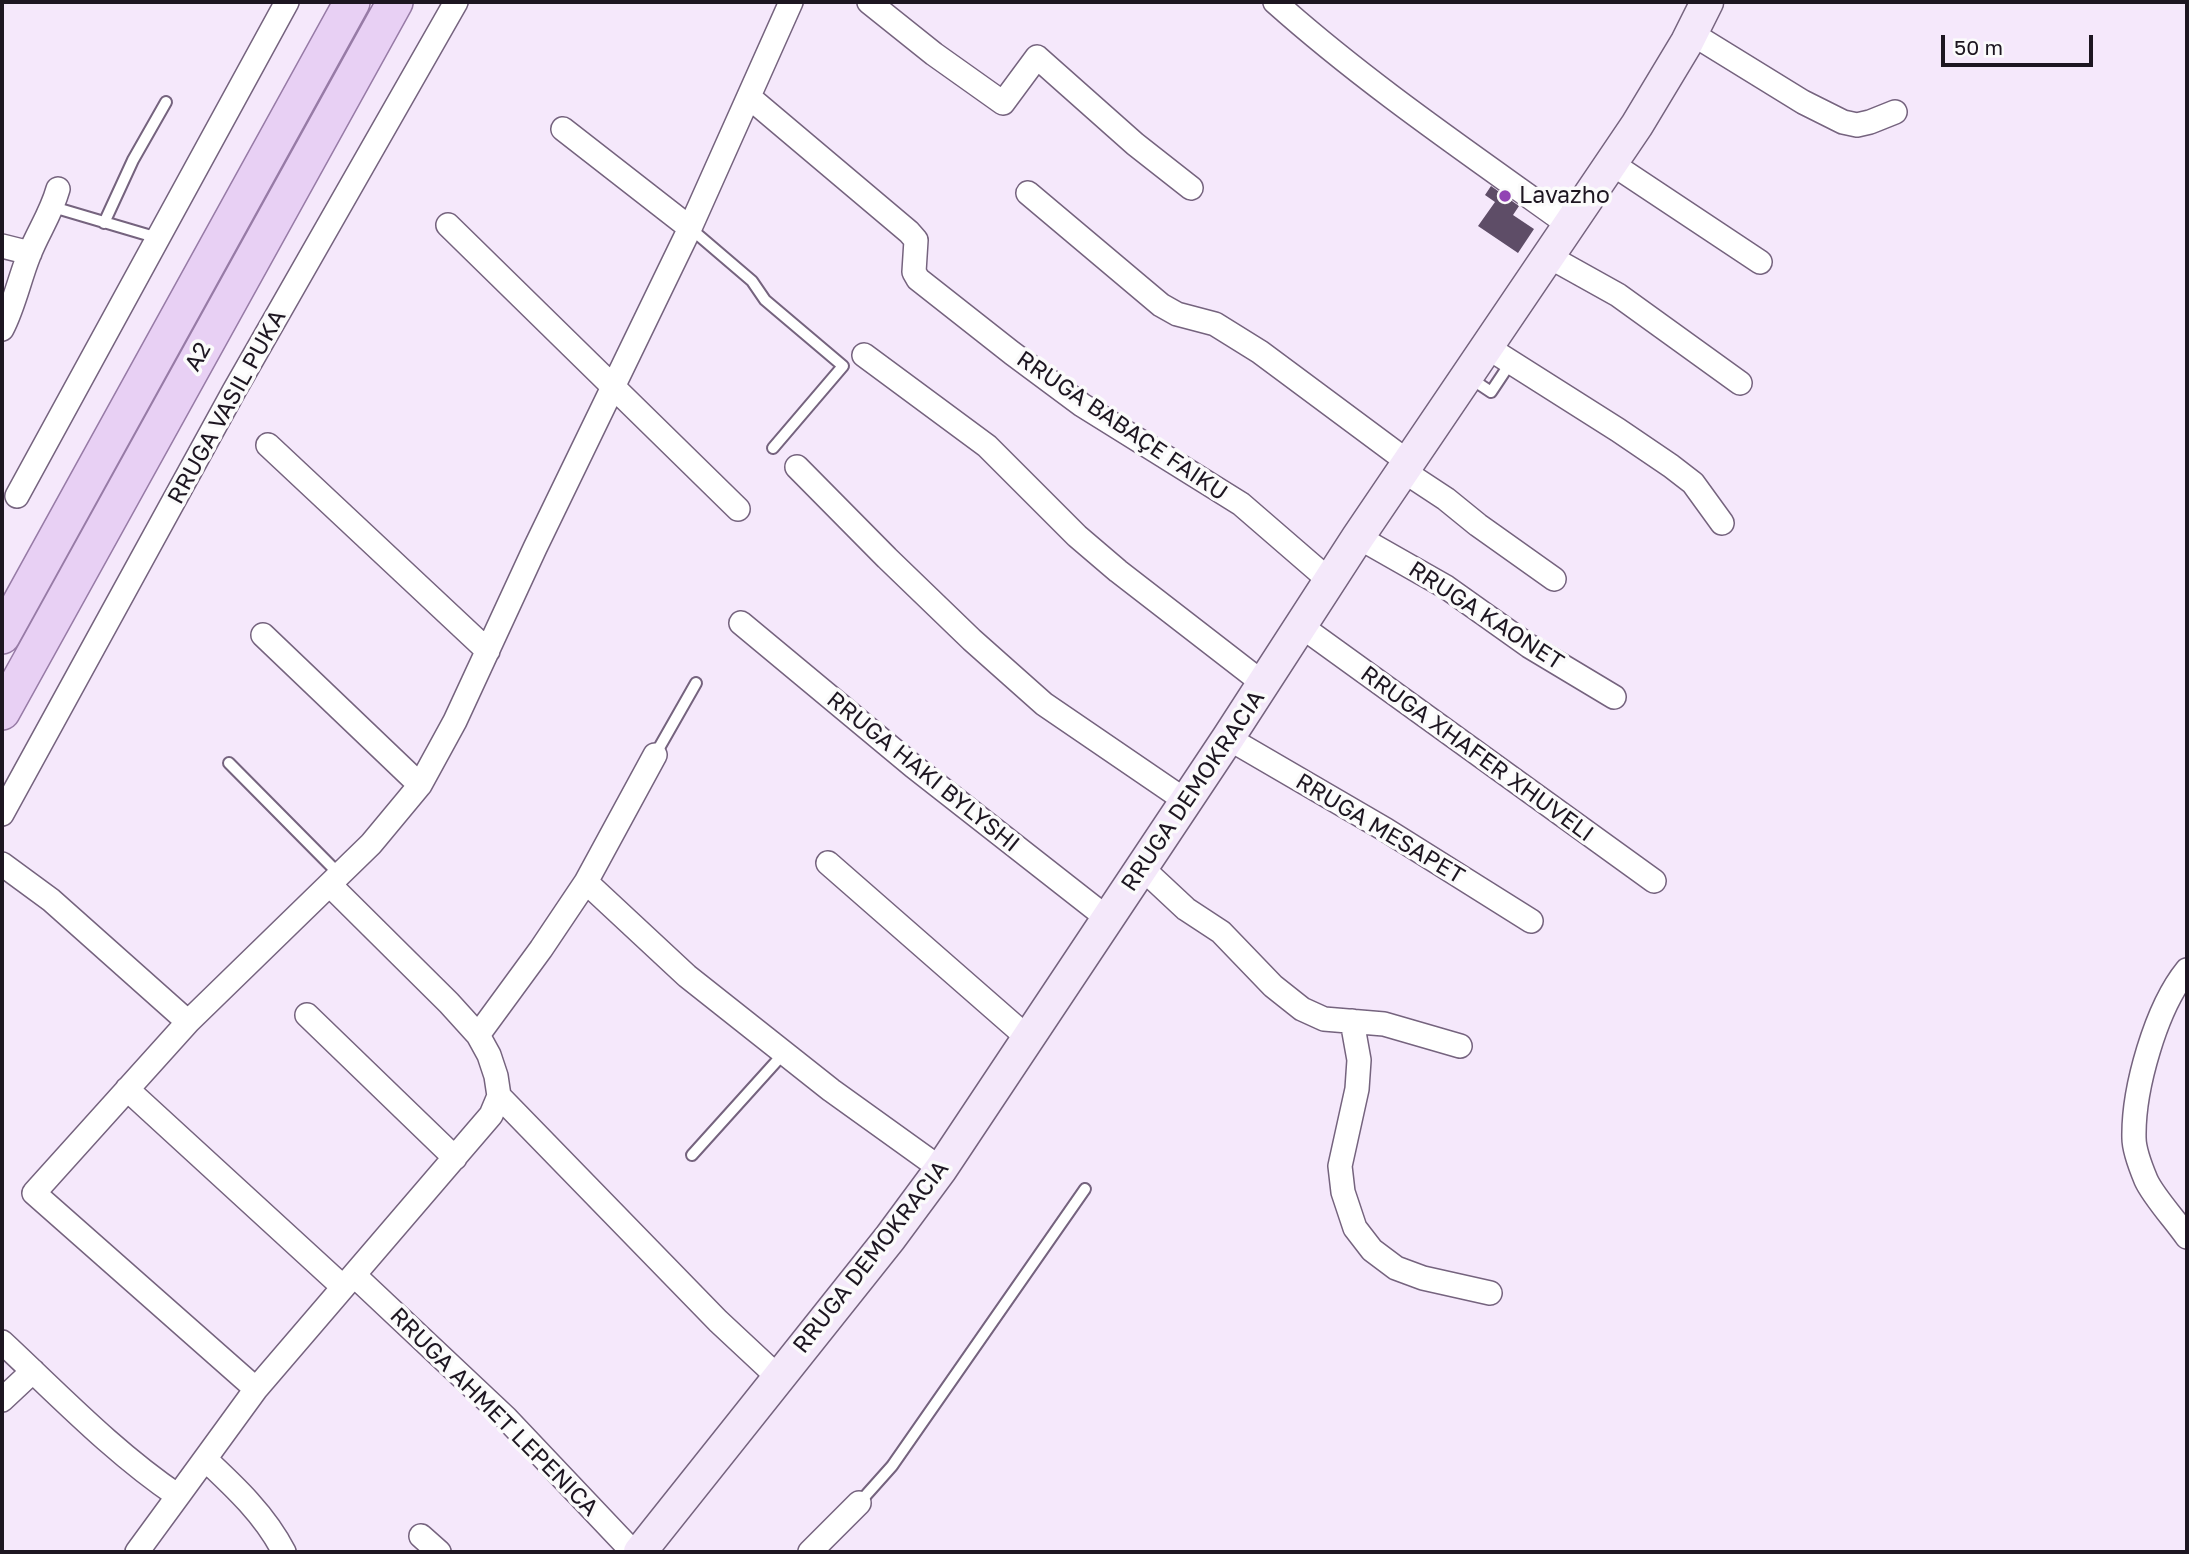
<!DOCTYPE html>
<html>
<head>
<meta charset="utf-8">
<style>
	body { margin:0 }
	#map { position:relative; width:2189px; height:1554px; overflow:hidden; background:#f5e8fb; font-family:"Golos Text",sans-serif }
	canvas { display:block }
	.frame { position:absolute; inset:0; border:4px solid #1d1621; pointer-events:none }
	.scale { position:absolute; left:1941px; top:35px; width:152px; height:32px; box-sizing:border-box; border:4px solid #1d1621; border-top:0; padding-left:9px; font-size:21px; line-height:24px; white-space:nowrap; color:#1d1621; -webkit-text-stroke:5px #fbfbfb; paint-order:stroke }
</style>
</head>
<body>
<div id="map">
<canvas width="2189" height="1554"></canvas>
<div class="frame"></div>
<div class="scale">50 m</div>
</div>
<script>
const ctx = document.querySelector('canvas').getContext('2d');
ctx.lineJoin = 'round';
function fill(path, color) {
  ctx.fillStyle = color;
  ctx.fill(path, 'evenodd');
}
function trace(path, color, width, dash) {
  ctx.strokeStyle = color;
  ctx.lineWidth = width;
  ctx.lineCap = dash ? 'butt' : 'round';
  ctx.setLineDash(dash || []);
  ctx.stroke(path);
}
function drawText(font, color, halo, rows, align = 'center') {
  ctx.font = font + ' "Golos Text",sans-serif';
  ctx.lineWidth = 7;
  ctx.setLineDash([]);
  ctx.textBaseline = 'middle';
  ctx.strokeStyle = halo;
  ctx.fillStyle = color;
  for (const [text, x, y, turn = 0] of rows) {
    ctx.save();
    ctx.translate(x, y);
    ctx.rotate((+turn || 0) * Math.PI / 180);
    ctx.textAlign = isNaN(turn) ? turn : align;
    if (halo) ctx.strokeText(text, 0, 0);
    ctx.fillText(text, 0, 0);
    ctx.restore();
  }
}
fill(new Path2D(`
	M1491 186 1519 206 1513 215 1534 229 1518 253 1478 226 1495 202 1485 195Z`), '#5e4d67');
const service = new Path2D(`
	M53 207 158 238
	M104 223 133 160 166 102
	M690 228 752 281 765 300 843 366 773 448
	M1470 378 1491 392 1511 362
	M655 755 696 683
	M229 763 340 875
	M692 1155 784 1053
	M859 1503 892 1466 1085 1189`);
const minor = new Path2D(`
	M869 2 934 54 1003 103 1037 57 1135 144 1191 188
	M1275 2C1367 84 1469 153 1569 225
	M1691 33 1803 102 1843 122 1857 125 1870 122 1895 112
	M749 97 909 232 916 240 914 272 918 279 1012 353 1082 405 1241 504 1330 581
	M563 129 690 228
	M1611 163 1760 262
	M1028 193 1161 305 1177 314 1215 324 1260 352 1408 462
	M448 225 738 509
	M2 246 30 253
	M1548 256 1618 295 1740 383
	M2 329C14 306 19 280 29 255 38 232 51 214 58 189
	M1487 347 1618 430 1671 466 1693 483 1722 523
	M864 355 987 446 1077 536 1118 571 1264 684
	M268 445 488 651
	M797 467 887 558 972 640 1044 704 1186 801
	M1402 470 1446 499 1478 525 1554 579
	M17 496 287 2
	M1358 537 1446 587 1529 646 1614 697
	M741 623 913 766 1107 918
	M1301 626 1654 881
	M263 635 420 785
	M1228 738 1386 830 1531 921
	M2 814 234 391 456 2
	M828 863 1028 1038
	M2 864 51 900 188 1022
	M1141 867 1186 909 1221 932 1273 986 1302 1009 1324 1019 1384 1024 1460 1046
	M586 882 687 976 831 1090 941 1169
	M2187 970C2156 1008 2133 1089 2134 1138 2134 1150 2141 1168 2146 1180 2153 1196 2176 1221 2187 1237
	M307 1015 455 1158
	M1352 1021 1359 1060 1357 1089 1340 1166 1343 1192 1355 1228 1372 1250 1396 1268 1423 1278 1490 1293
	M478 1035 541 949 586 882 655 755
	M127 1089 343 1287
	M499 1096 718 1321 778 1377
	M354 1275 506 1418 633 1552
	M2 1342C59 1395 113 1452 178 1496L256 1389 491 1115 499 1096 496 1076 489 1055 478 1035 449 1003 330 885
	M256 1389 34 1193 188 1022 371 844 420 785 455 721 535 548 690 228 791 2
	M2 1400 33 1371
	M205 1459C235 1487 265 1515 284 1552
	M421 1536 439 1552
	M137 1552 178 1496
	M810 1552 859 1503`);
const secondary = new Path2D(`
	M640 1552 890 1238 941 1169 1228 738 1358 537 1637 125 1687 42 1707 2`);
const primary = new Path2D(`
	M2 636 352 2
	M2 712 395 2`);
trace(service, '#75637e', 14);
trace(minor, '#75637e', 26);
trace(secondary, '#75637e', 35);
trace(primary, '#977ba6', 38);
trace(service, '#fff', 10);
trace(minor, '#fff', 23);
trace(secondary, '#f4e8fa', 32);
trace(primary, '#e8d0f4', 35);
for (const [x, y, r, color] of [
	[1505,196,7,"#9243b4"]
]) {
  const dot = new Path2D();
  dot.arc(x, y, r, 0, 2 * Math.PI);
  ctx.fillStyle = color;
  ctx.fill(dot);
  trace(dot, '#fbfbfb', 2.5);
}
drawText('23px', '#1d1621', '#fbfbfb', [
	["Lavazho",1519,196]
], 'left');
drawText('23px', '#1d1621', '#fbfbfb', [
	["A2",198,357,-61],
	["RRUGA VASIL PUKA",227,407,-61],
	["RRUGA BABAÇE FAIKU",1122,426,34],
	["RRUGA KAONET",1486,616,33],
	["RRUGA XHAFER XHUVELI",1477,754,36],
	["RRUGA HAKI BYLYSHI",923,772,39],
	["RRUGA DEMOKRACIA",1193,791,-56],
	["RRUGA MESAPET",1380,829,31],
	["RRUGA DEMOKRACIA",871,1257,-52],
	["RRUGA AHMET LEPENICA",494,1412,45]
]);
</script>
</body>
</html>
